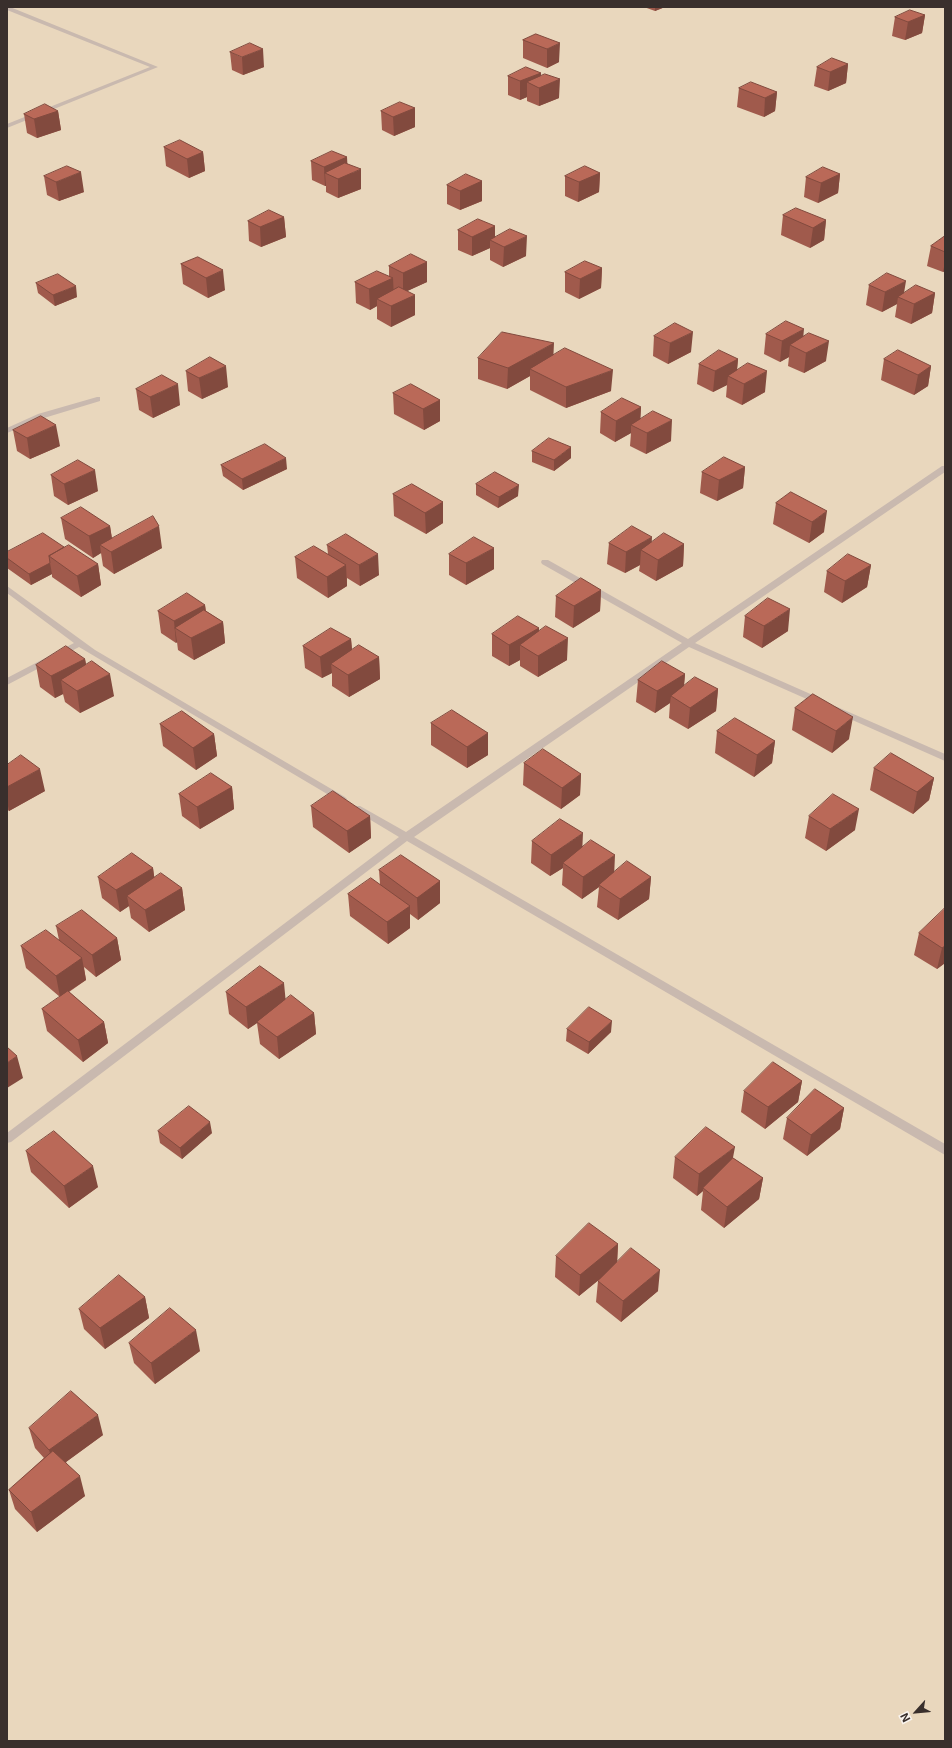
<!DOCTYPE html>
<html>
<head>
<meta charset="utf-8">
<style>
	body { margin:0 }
	#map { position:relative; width:952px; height:1748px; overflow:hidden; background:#f2eae3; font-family:Inter,sans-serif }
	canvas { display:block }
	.frame { position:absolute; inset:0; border:8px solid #392f2c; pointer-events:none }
	.north { position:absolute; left:896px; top:1692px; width:40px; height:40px; -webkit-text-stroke:3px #f9f4ef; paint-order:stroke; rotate:243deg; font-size:11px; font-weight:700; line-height:16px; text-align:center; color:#392f2c }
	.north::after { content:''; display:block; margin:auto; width:14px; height:18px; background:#392f2c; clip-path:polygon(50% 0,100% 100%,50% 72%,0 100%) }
</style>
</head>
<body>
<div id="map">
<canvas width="952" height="1748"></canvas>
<div class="frame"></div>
<div class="north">N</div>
</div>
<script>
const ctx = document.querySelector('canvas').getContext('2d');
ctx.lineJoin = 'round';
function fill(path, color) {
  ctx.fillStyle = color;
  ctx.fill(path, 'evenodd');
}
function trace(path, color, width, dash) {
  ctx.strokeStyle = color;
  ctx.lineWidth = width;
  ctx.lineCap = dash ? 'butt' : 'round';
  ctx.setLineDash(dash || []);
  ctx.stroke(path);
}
fill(new Path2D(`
	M7 7H945V1741H7Z`), '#e9d7bd');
fill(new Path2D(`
	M7 7H10L158 67 7 128V124L150 67 7 10Z
	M97 397H100V401L44 418 7 433V428L38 414Z
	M942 466H945V472L695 643 824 700 826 702 824 704H818L689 647 414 837 945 1144V1155L407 841 11 1142 7 1143V1133L399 837 354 810 352 808 354 806H360L406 832 682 643 542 564 541 562 542 560H548L688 639Z
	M7 586 95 650 345 797 347 799 345 801H339L79 647 7 685V678L74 643 7 593Z
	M835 706 945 754V761L832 711 830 709 832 707Z`), '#c9b9af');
fill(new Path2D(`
	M644 7H665L655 11Z
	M925 15 922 33 905 40 892 36 895 17Z
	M536 34 559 62 547 68 523 58V40Z
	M230 52 264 67 243 75 232 70Z
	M848 64 846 83 828 91 814 86 817 67Z
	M541 73V76L559 98 539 106 527 101V97L520 100 508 95V76Z
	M739 88 777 92 775 111 764 117 737 107Z
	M415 108V127L394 136 382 130 381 111Z
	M58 111 61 130 37 138 27 133 24 114Z
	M164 147 203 152 205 171 189 178 166 166Z
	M347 157V163L361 189 338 198 326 192V186H325L312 180 311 161Z
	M600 173 599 192 578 202 565 196V176Z
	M840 174 838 193 818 203 804 197 806 177Z
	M44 176 84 192 59 201 47 195Z
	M482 181V201L460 210 447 204V185Z
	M783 215 826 220 824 240 810 248 781 235Z
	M284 217 286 237 261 247 249 241 248 221Z
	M495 226V237L526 256 503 267 490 260V248L472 256 458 250V230Z
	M945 236V271L943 272 927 266 931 246Z
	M198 257 225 290 208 298 183 284 181 264Z
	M427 262V282L407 291 415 315 391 327 377 319V306L370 310 356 303 355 282 389 277V266Z
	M602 268 601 288 579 299 565 292V272Z
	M36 283 77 297 55 306 38 293Z
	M869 285 904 293H935L932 313 911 324 895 317 897 304 882 312 866 305Z
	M766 334 804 336 826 361 804 373 788 366 789 357 780 362 764 354Z
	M654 336 691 352 668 364 653 356Z
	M554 355 611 391 566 408 530 390V376L507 389 478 379V358Z
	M738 359 737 370 765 392 742 405 726 397 727 385 713 392 697 384 699 364Z
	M884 359 931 366 928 386 914 395 881 380Z
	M186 371 228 387 202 399 188 391Z
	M136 389 180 405 153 418 139 410Z
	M393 393 440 400V421L424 430 394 414Z
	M641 407 640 419 671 441 646 454 630 446 631 433 615 442 600 433 601 412Z
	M13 430 60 446 30 459 17 451Z
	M532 451 571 458 554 471 532 462Z
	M221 465 287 469 243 490 223 476Z
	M745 467 743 488 717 501 700 493 702 472Z
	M51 475 98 491 68 505 54 496Z
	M476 484 518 496 498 508 476 495Z
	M791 492 824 532 809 543 773 524 776 503Z
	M393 494 443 502V523L426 534 394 516Z
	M61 518 110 526 112 538 162 548 114 574 103 566 101 553 93 558 65 539Z
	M652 542 684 544 683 566 656 581 639 571 640 565 625 573 607 564 609 543Z
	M327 545 379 575 360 586 347 578V586L328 598 297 578 295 557 328 554Z
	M64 547 98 564 101 585 81 597 52 577V574L31 585 7 568V552Z
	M449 554 494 569 466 585 449 575Z
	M871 565 867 587 842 603 824 592 827 571Z
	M601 590 600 611 573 628 555 617 556 596Z
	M205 605 206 611 223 622 225 643 194 660 178 650 177 642 176 643 161 633 158 611Z
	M745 616 788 631 762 648 743 637Z
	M539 628V632L567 660 538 677 520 666V660L509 666 492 656V634Z
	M351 639 352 650 379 657 380 679 349 697 332 686V673L322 678 305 668 303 646Z
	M85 659 86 665 114 696 80 713 65 702 63 694 55 698 40 687 36 665Z
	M685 674 684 686 718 689 716 711 688 729 669 718 670 703 655 713 636 702 638 680Z
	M813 694 849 739 832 753 792 730 795 708Z
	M431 723 488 733V755L467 768 431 745Z
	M160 724 214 734 217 756 196 770 163 746Z
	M717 731 775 741 772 763 754 777 715 753Z
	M524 763 581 774 580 795 561 809 523 785Z
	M7 765 45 791 9 811 7 809Z
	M874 768 934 778 929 800 913 814 870 790Z
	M232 787 234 809 200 829 182 816 179 794Z
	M311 806 370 816 371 838 349 853 313 827Z
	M809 816 855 830 826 851 805 838Z
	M532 841 583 847 614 872 651 877 649 899 618 920 597 907 599 887 582 899 562 885 563 868 550 876 531 863Z
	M153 868 154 877 182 888 185 910 149 932 131 918 129 906 120 912 102 898 98 877Z
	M379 870 440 881V903L418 920 410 914V928L388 944 350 916 348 894 380 884Z
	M945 910V963L937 969 914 955 919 933Z
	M56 926 117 938 121 960 96 977 84 967 86 980 69 992 104 1022 108 1043 83 1062 47 1031 42 1009 60 997 26 968 21 946 59 940Z
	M226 992 285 1000 314 1013 316 1034 279 1059 260 1044 257 1023 248 1029 229 1014Z
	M567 1029 611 1032 588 1054 566 1041Z
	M802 1081 798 1102 765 1129 741 1112 744 1091Z
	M844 1108 840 1129 807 1156 783 1139 787 1118Z
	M158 1131 212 1133 182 1159 160 1143Z
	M26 1151 98 1187 69 1208 31 1172Z
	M675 1157 733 1158 763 1178 759 1199 724 1228 701 1210 703 1191 697 1196 673 1178Z
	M618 1244 617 1262 658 1291 621 1322 596 1302 598 1281 600 1279 579 1296 555 1277 556 1256Z
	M145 1297 149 1318 105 1349 84 1329 79 1309Z
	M129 1343 200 1351 155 1384 134 1363Z
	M29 1428 103 1435 66 1462 85 1496 37 1532 15 1509 9 1490 44 1458 35 1448Z`), '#a05a4c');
fill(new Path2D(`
	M655 7H665L655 11Z
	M925 15 922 33 905 40 908 22Z
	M560 43 559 62 547 68V49Z
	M263 49 264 67 243 75 242 57Z
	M848 64 846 83 828 91 830 72Z
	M541 73 540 87 560 79 559 98 539 106V88L527 82V97L520 100V81Z
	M777 92 775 111 764 117 765 98Z
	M415 108V127L394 136 393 117Z
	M58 111 61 130 37 138 34 119Z
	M203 152 205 171 189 178 187 159Z
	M347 157 348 175 361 169V189L338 198V179L325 173 326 186H325L324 167Z
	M81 172 84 192 59 201 56 182Z
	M600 173 599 192 578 202 579 182Z
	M840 174 838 193 818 203 821 183Z
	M482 181V201L460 210V191Z
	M284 217 286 237 261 247 260 227Z
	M826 220 824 240 810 248 813 228Z
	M495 226V242L490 240V248L472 256V237Z
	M527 236 526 256 503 267 504 247Z
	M427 262V282L403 293V273Z
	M945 262V271L943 272Z
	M602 268 601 288 579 299 580 279Z
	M223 270 225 290 208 298 206 278Z
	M393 278 394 299H377V306L370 310 369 289Z
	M906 281 903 299 898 297 897 304 882 312 885 292Z
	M76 286 77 297 55 306 53 295Z
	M935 293 932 313 911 324 914 304Z
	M415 295V315L391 327V306Z
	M804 329 802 350 790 345 789 357 780 362 782 341Z
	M693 332 691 352 668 364 670 343Z
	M829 341 826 361 804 373 806 353Z
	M554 343 553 364 530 369V376L507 389 508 368Z
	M738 359 736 380 728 376 727 385 713 392 715 371Z
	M226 366 228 387 202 399 199 378Z
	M931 366 928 386 914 395 918 375Z
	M613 370 611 391 566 408V387Z
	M767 371 765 392 742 405 744 384Z
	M178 384 180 405 153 418 150 397Z
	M440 400V421L424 430 423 409Z
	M641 407 640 428 631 425V433L615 442 616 421Z
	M672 420 671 441 646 454 647 433Z
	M56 425 60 446 30 459 27 438Z
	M571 447V458L554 471V460Z
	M286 458 287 469 243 490 242 479Z
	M745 467 743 488 717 501 719 480Z
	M95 470 98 491 68 505 64 484Z
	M519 485 518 496 498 508 499 497Z
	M443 502V523L426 534 425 513Z
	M827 511 824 532 809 543 812 522Z
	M110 526 113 547 100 545 101 553 93 558 89 536Z
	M159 526 162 548 114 574 111 552Z
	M652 537 651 556 641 550 640 565 625 573 626 552Z
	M684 544 683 566 656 581 658 560Z
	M494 548V569L466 585V563Z
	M378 554 379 575 360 586 359 565Z
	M50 563 52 574 31 585 29 574Z
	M98 564 101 585 81 597 77 576Z
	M346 565 347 586 328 598 327 577Z
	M871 565 867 587 842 603 845 581Z
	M601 590 600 611 573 628 574 606Z
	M205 605 207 626 175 628 177 642 176 643 174 621Z
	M790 609 788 631 762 648 764 626Z
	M223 622 225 643 194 660 191 638Z
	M539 628 538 649 520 645V660L509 666V645Z
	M568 638 567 660 538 677V656Z
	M351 639 353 661 331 664 332 673 322 678 320 657Z
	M379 657 380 679 349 697 348 675Z
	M85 659 89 680H61L63 694 55 698 51 676Z
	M110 674 114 696 80 713 77 691Z
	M685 674 683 695 671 696 670 703 655 713 657 691Z
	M718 689 716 711 688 729 690 708Z
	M853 717 849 739 832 753 836 731Z
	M488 733V755L467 768V747Z
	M214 734 217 756 196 770 193 748Z
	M775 741 772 763 754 777 757 755Z
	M40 769 45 791 9 811 7 801V787Z
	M581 774 580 795 561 809 562 788Z
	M934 778 929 800 913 814 917 792Z
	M232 787 234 809 200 829 197 807Z
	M859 809 855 830 826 851 830 829Z
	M370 816 371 838 349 853 347 831Z
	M583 833 582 855 563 863V868L550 876 551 855Z
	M615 855 614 877 599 885V887L582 899 583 877Z
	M153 868 156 890 127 896 129 906 120 912 116 890Z
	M651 877 649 899 618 920 620 899Z
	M440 881V903L418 920 417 898Z
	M182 888 185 910 149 932 145 910Z
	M410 906V928L388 944 387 922Z
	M117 938 121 960 96 977 92 955Z
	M945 946V963L937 969 942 948Z
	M82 958 86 980 60 997 56 976Z
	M284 983 286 1004 257 1022V1023L248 1029 246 1007Z
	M314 1013 316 1034 279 1059 277 1037Z
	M612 1021 611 1032 588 1054 589 1042Z
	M104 1022 108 1043 83 1062 78 1040Z
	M17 1056 23 1078 7 1088V1063Z
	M802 1081 798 1102 765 1129 768 1107Z
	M844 1108 840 1129 807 1156 811 1135Z
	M210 1122 212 1133 182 1159 180 1148Z
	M735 1147 731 1168 703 1188V1191L697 1196 699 1174Z
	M93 1166 98 1187 69 1208 64 1186Z
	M763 1178 759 1199 724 1228 727 1207Z
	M618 1244 617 1265 579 1296 580 1275Z
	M660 1270 658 1291 621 1322 623 1301Z
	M145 1297 149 1318 105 1349 100 1328Z
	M196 1330 200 1351 155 1384 151 1363Z
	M98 1415 103 1435 55 1470 49 1450Z
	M80 1476 85 1496 37 1532 31 1512Z`), '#824a3e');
const building = new Path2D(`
	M910 10 925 15 908 22 895 17Z
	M536 34 560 43 547 49 523 40Z
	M250 43 263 49 242 57 230 52Z
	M832 58 848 64 830 72 817 67Z
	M526 67 541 73 520 81 508 76Z
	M545 74 560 79 539 88 527 82Z
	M751 82 777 92 765 98 739 88Z
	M400 102 415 108 393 117 381 111Z
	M45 104 58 111 34 119 24 114Z
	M180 140 203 152 187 159 164 147Z
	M332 151 347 157 324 167 311 161Z
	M345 163 361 169 338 179 325 173Z
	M67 166 81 172 56 182 44 176Z
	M585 166 600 173 579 182 565 176Z
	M823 167 840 174 821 183 806 177Z
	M466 174 482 181 460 191 447 185Z
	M796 208 826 220 813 228 783 215Z
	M269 210 284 217 260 227 248 221Z
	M478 219 495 226 472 237 458 230Z
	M510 229 527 236 504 247 490 240Z
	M945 236V252L931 246Z
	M411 254 427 262 403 273 389 266Z
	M198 257 223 270 206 278 181 264Z
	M585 261 602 268 580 279 565 272Z
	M377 271 393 278 369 289 355 282Z
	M887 273 906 281 885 292 869 285Z
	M58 274 76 286 53 295 36 283Z
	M916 285 935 293 914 304 898 297Z
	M399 287 415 295 391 306 377 299Z
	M786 321 804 329 782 341 766 334Z
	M675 323 693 332 670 343 654 336Z
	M502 332 554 343 508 368 478 358Z
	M809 333 829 341 806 353 790 345Z
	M565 348 613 370 566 387 530 369Z
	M719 350 738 359 715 371 699 364Z
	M898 350 931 366 918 375 884 359Z
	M210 357 226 366 199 378 186 371Z
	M748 363 767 371 744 384 728 376Z
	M162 375 178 384 150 397 136 389Z
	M411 384 440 400 423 409 393 393Z
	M622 398 641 407 616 421 601 412Z
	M653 411 672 420 647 433 631 425Z
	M41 416 56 425 27 438 13 430Z
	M549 438 571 447 554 460 532 451Z
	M265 444 286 458 242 479 221 465Z
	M724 457 745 467 719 480 702 472Z
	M78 460 95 470 64 484 51 475Z
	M495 472 519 485 499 497 476 484Z
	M412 484 443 502 425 513 393 494Z
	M791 492 827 511 812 522 776 503Z
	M81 507 110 526 89 536 61 518Z
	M153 516 159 526 111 552 100 545Z
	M632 526 652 537 626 552 609 543Z
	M43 533 64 547 49 556 50 563 29 574 7 558V552Z
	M664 533 684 544 658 560 641 550Z
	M346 534 378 554 359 565 327 545Z
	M474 537 494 548 466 563 449 554Z
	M69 545 98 564 77 576 49 556Z
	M314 546 346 565 327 577 295 557Z
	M848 554 871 565 845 581 827 571Z
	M581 578 601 590 574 606 556 596Z
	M187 593 205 605 174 621 158 611Z
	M768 598 790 609 764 626 745 616Z
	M204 610 223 622 191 638 175 628Z
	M518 616 539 628 509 645 492 634Z
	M546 626 568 638 538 656 520 645Z
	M331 628 351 639 320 657 303 646Z
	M359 645 379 657 348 675 331 664Z
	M66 646 85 659 51 676 36 665Z
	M92 661 110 674 77 691 61 680Z
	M662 661 685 674 657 691 638 680Z
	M695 677 718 689 690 708 671 696Z
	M813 694 853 717 836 731 795 708Z
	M452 710 488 733 467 747 431 723Z
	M182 711 214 734 193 748 160 724Z
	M735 718 775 741 757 755 717 731Z
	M543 749 581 774 562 788 524 763Z
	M891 753 934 778 917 792 874 768Z
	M21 755 40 769 7 787V765Z
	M211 773 232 787 197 807 179 794Z
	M333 791 370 816 347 831 311 806Z
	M833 794 859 809 830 829 809 816Z
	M560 819 583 833 551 855 532 841Z
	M591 840 615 855 583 877 563 863Z
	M132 853 153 868 116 890 98 877Z
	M401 855 440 881 417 898 379 870Z
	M627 861 651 877 620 899 599 885Z
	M161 873 182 888 145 910 127 896Z
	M371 878 410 906 387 922 348 894Z
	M944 909 945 910V946L942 948 919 933Z
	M82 910 117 938 92 955 56 926Z
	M46 930 82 958 56 976 21 946Z
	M260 966 284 983 246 1007 226 992Z
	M68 991 104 1022 78 1040 42 1009Z
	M291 995 314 1013 277 1037 257 1022Z
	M589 1007 612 1021 589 1042 567 1029Z
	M7 1047 17 1056 7 1063Z
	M773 1062 802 1081 768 1107 744 1091Z
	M815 1089 844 1108 811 1135 787 1118Z
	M189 1106 210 1122 180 1148 158 1131Z
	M706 1127 735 1147 699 1174 675 1157Z
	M54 1131 93 1166 64 1186 26 1151Z
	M733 1158 763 1178 727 1207 703 1188Z
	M589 1223 618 1244 580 1275 556 1256Z
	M631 1248 660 1270 623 1301 598 1281Z
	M119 1275 145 1297 100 1328 79 1309Z
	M170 1308 196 1330 151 1363 129 1343Z
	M71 1391 98 1415 49 1450 29 1428Z
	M53 1451 80 1476 31 1512 9 1490Z`);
fill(building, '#ba6958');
trace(building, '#824a3e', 1);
</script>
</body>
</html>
